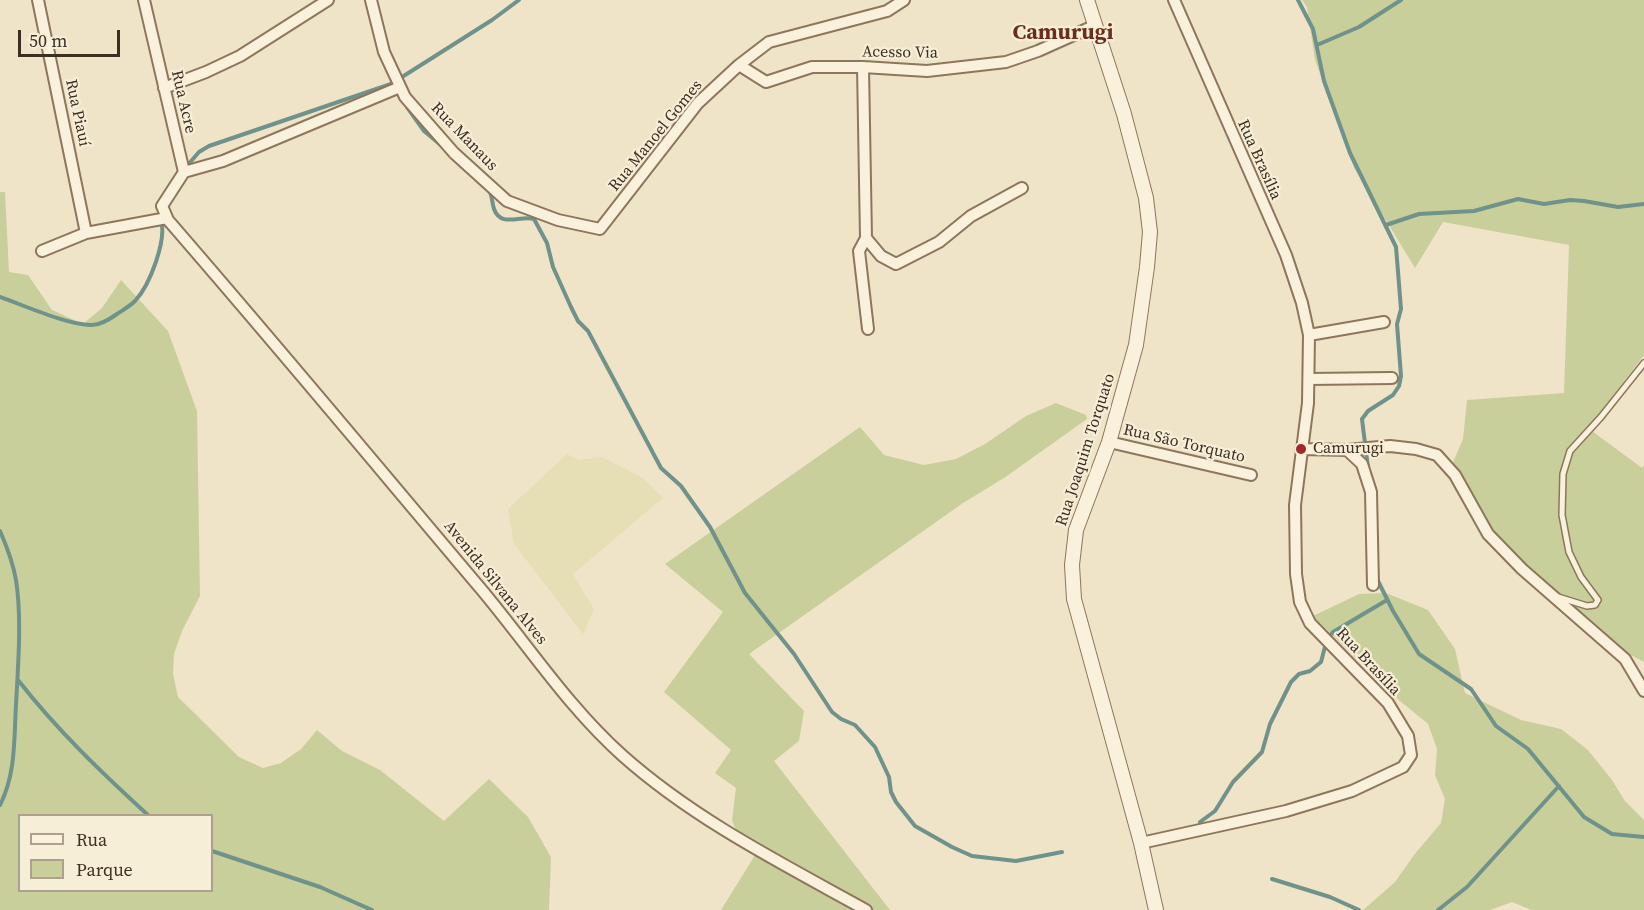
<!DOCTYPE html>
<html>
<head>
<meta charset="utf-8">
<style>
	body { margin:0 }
	#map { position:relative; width:1644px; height:910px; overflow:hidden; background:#f0e4c8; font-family:"Source Serif 4",serif }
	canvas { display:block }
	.legend { position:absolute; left:18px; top:814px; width:195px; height:78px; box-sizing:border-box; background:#f7eed8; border:2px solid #ada18e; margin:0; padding:8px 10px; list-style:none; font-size:18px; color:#3d2e20 }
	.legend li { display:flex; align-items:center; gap:12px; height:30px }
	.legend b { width:30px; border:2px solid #ada18e }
	.scale { position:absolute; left:18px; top:30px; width:102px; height:27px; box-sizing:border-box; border:3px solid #3d2e20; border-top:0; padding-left:8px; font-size:18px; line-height:21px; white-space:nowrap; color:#3d2e20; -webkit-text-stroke:4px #f7eed8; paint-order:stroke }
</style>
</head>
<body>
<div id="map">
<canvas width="1644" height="910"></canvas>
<ul class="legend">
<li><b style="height:8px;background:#faf1dc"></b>Rua</li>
<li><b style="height:16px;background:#c9cf9b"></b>Parque</li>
</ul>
<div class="scale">50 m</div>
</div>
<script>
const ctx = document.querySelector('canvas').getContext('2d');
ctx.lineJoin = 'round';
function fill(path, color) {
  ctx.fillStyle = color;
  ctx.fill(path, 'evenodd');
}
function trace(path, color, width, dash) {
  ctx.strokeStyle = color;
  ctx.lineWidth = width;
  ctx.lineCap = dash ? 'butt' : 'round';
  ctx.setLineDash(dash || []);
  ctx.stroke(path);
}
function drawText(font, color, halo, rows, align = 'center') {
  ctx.font = font + ' "Source Serif 4",serif';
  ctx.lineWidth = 4.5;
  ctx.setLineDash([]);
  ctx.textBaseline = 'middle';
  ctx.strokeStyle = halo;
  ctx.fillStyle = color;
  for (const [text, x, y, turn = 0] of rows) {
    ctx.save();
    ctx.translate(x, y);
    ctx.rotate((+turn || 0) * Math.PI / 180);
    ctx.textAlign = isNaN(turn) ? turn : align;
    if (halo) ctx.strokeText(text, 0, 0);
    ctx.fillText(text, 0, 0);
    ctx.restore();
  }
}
fill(new Path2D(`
	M567 454 579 460 602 457 643 478 663 498 573 574 594 609 583 634 514 544 508 509Z`), '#e6deb5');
fill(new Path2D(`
	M1302 0H1644V355L1588 428 1642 468 1644 465V662L1623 651 1512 555 1490 525 1474 515 1456 492 1449 479 1451 467 1463 439 1467 400 1564 393 1569 245 1443 222 1415 268 1354 168 1315 60 1307 7Z
	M0 192H5L9 272 28 275 52 310 83 324 102 308 121 280 168 331 197 411 200 596 182 631 174 654 173 674 178 697 239 757 263 768 281 763 301 749 317 730 342 751 380 770 444 821 489 779 528 817 551 857 549 910H0ZM20 816H212V890H20Z
	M1056 403 1086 415 1087 419 1004 478 963 503 749 654 804 711 799 741 774 761 890 910H721L757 852 735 828 732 820 736 788 715 773 731 750 664 692 723 612 665 564 860 427 884 455 924 465 956 459 985 444 1026 416Z
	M1386 593 1428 610 1455 649 1465 693 1521 720 1561 729 1588 750 1612 780 1625 801 1644 820V910H1531L1512 902 1490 910H1363L1395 882 1414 855 1441 823 1445 799 1435 775 1437 749 1428 724 1400 701 1313 616 1359 594Z`), '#c9cf9b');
trace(new Path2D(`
	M1298 0 1313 29 1324 81 1350 153 1396 247 1401 309 1397 324 1401 376 1399 386 1393 395 1368 411 1362 419 1368 468
	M1317 45 1359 27 1401 0
	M407 107 424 131 442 146
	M186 167 199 152 209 146 391 84 492 20 519 0
	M489 189C492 196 492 202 494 209 501 228 520 215 534 219L547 243 553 267 571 307 578 321 588 331 661 468 681 486 710 527 745 593 794 654 832 712 841 719 855 725 875 747 889 777 891 792 896 802 915 826 952 847 972 856 1016 861 1062 852
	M1386 225 1419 214 1474 211 1518 199 1544 204 1570 200 1584 201 1618 207 1644 204
	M0 297C23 305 70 326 92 325 101 325 110 319 117 314 123 310 130 306 135 301 150 285 167 240 161 220
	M0 531C7 547 13 563 16 580 22 618 18 666 16 705 14 738 16 774 0 805
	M1377 579 1393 611 1419 654 1471 689 1496 726 1528 749 1584 817 1612 834 1644 837
	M18 680C57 730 102 773 149 816
	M1200 822 1215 811 1233 782 1262 752 1270 724 1291 682 1299 674 1310 671 1321 662 1327 639 1333 632 1387 600
	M212 851 320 887 372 910
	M1272 879 1330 897 1359 910
	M1438 910 1467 887 1559 786`), '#6f938a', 4);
const service = new Path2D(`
	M1558 597 1587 606 1595 605 1598 600 1581 577 1569 552 1562 515 1563 474 1570 451 1601 417 1644 363`);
const minor = new Path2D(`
	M38 0 86 233
	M144 0 184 172 162 206 168 220C274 342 377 466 481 589 528 645 568 707 623 756 695 820 783 864 866 910
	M371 0 384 52 405 97 454 153 507 201 558 220 600 229 698 103 739 65 769 42 887 11 904 0
	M739 65 766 82 812 67H863L927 71 1006 62 1038 51 1096 25
	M863 67 866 238 859 251 868 329
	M164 88 206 72 240 56 328 0
	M184 172 223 161 400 87
	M866 238 881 256 896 264 939 242 971 216 1022 188
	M42 251 86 233 167 218
	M1309 335 1384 322
	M1309 379 1392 378
	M1109 442 1251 475
	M1301 449 1347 450 1390 446 1416 449 1437 455 1455 475 1488 534 1522 569 1625 659 1644 691
	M1347 450 1362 464 1371 492 1373 585
	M1141 843 1286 811 1352 791 1403 767 1411 755 1408 736 1388 703 1310 623 1300 602 1296 574 1295 505 1308 403 1309 335 1302 303 1286 255 1174 0`);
const tertiary = new Path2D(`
	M1087 0 1124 114 1146 198 1150 232 1147 267 1136 345 1109 442 1076 530 1072 565 1074 599 1141 843 1156 910`);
trace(service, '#8d765c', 8);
trace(minor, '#8d765c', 14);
trace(tertiary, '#8d765c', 16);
trace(service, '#faf1dc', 5);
trace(minor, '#faf1dc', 10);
trace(tertiary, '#faf1dc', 14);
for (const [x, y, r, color] of [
	[1301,449,6,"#9e2a2b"]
]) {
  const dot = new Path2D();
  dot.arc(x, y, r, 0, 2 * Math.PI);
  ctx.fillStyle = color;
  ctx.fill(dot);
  trace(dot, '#f7eed8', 2);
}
drawText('16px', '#3d2e20', '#f7eed8', [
	["Acesso Via",900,53,1],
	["Rua Acre",183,102,77],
	["Rua Piauí",77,113,78],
	["Rua Manoel Gomes",656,136,-51],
	["Rua Manaus",464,137,46],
	["Rua Brasília",1259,160,66],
	["Rua São Torquato",1184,444,13],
	["Rua Joaquim Torquato",1086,450,-72],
	["Avenida Silvana Alves",495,583,51],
	["Rua Brasília",1368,662,47]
]);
drawText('16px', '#3d2e20', '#f7eed8', [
	["Camurugi",1313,449]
], 'left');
drawText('bold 22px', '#6b2e1e', '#f7eed8', [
	["Camurugi",1063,33]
]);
</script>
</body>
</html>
